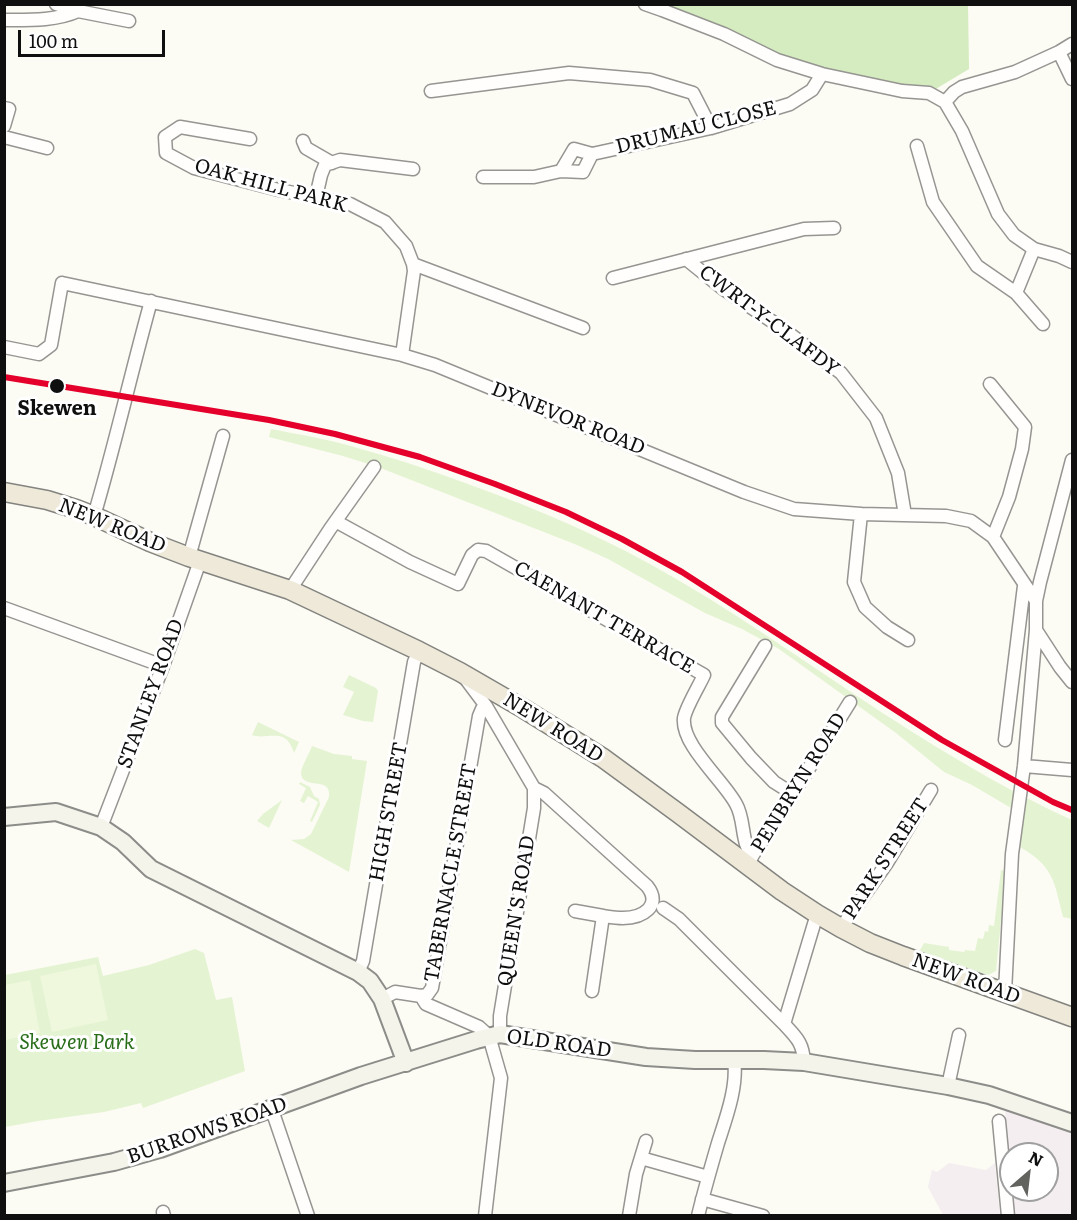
<!DOCTYPE html>
<html>
<head>
<meta charset="utf-8">
<style>
	body { margin:0 }
	#map { position:relative; width:1077px; height:1220px; overflow:hidden; background:#fcfbf4; font-family:Literata,serif }
	canvas { display:block }
	.frame { position:absolute; inset:0; border:6px solid #0f0f0f; pointer-events:none }
	.north { position:absolute; left:999px; top:1142px; width:60px; height:60px; box-sizing:border-box; background:#fff; border:2px solid #9f9f9f; border-radius:50%; rotate:28deg; font-size:16px; font-weight:700; line-height:24px; text-align:center; color:#0f0f0f }
	.north::after { content:''; display:block; margin:auto; width:21px; height:27px; background:#62625f; clip-path:polygon(50% 0,100% 100%,50% 72%,0 100%) }
	.scale { position:absolute; left:18px; top:30px; width:147px; height:27px; box-sizing:border-box; border:3px solid #0f0f0f; border-top:0; padding-left:8px; font-size:18px; line-height:21px; white-space:nowrap; color:#0f0f0f; -webkit-text-stroke:4px #fff; paint-order:stroke }
</style>
</head>
<body>
<div id="map">
<canvas width="1077" height="1220"></canvas>
<div class="frame"></div>
<div class="north">N</div>
<div class="scale">100 m</div>
</div>
<script>
const ctx = document.querySelector('canvas').getContext('2d');
ctx.lineJoin = 'round';
function fill(path, color) {
  ctx.fillStyle = color;
  ctx.fill(path, 'evenodd');
}
function trace(path, color, width, dash) {
  ctx.strokeStyle = color;
  ctx.lineWidth = width;
  ctx.lineCap = dash ? 'butt' : 'round';
  ctx.setLineDash(dash || []);
  ctx.stroke(path);
}
function drawText(font, color, halo, rows, align = 'center') {
  ctx.font = font + ' Literata,serif';
  ctx.lineWidth = 6;
  ctx.setLineDash([]);
  ctx.textBaseline = 'middle';
  ctx.strokeStyle = halo;
  ctx.fillStyle = color;
  for (const [text, x, y, turn = 0] of rows) {
    ctx.save();
    ctx.translate(x, y);
    ctx.rotate((+turn || 0) * Math.PI / 180);
    ctx.textAlign = isNaN(turn) ? turn : align;
    if (halo) ctx.strokeText(text, 0, 0);
    ctx.fillText(text, 0, 0);
    ctx.restore();
  }
}
fill(new Path2D(`
	M1005 1109 1072 1132V1215H1012ZM1011 1154H1047V1190H1011Z
	M949 1163 986 1170 995 1163 1000 1215H943L928 1187 932 1170 937 1172Z`), '#f4eef1');
fill(new Path2D(`
	M271 429C296 434 322 438 347 445 388 456 428 469 468 484 540 510 611 540 678 580 759 627 834 683 914 733 965 765 1017 795 1072 820V919L1063 917C1054 881 1054 867 1020 847L1023 815 972 785 944 772 896 733 779 649 742 629 705 613 608 559 577 545 378 467 343 456 269 437Z
	M349 675 376 688 378 691 373 722 363 721 343 715 354 692 343 687Z
	M258 722 299 742 294 753C293 750 292 747 290 744 282 729 264 740 252 735Z
	M312 746 334 754 352 756V759L367 761 349 872 291 840 304 839 311 834 329 797C332 775 302 791 301 773 301 767 310 752 312 746Z
	M300 782 310 787 314 796 319 799 320 805 312 822 310 821 318 802 308 796 304 803 300 801 306 788 299 784Z
	M282 800 269 828 257 821 263 814Z
	M1001 870 1006 871 996 971 988 975 919 952 924 943 949 947V950L964 952 965 950 975 951 978 938 983 939 985 931 988 932 989 925 994 926Z
	M195 949 204 953 216 1000 232 997 245 1071 143 1108 141 1103 104 1112 38 1121 5 1127V975L98 957 103 976 149 965Z`), '#e4f4d2');
fill(new Path2D(`
	M645 5H968L969 69 929 93 822 74Z`), '#d4ecbf');
fill(new Path2D(`
	M96 964 108 1020 52 1032 40 976Z
	M30 980 40 1033 5 1040V985Z`), '#eff7dc');
const street = new Path2D(`
	M56 4 78 11 129 21
	M645 4 662 10 724 34 777 60 822 74 902 91 929 93 945 102 962 131 998 214 1014 235 1034 249 1059 256 1072 262
	M4 20C29 20 56 21 78 11
	M1059 52 1072 79
	M431 91 569 73 650 80 693 93 711 128
	M945 102 954 92 962 87 1015 72 1059 52 1072 44
	M4 108 9 109 4 126
	M4 137 47 148
	M250 139 180 127 165 137 166 153 194 168 279 190 350 204 385 222 406 246 413 264 414 271 402 355
	M303 141 306 148 332 163
	M917 146 933 202 977 266 1016 293 1043 324
	M561 171 583 172 592 154
	M483 177H534L561 171 574 149 592 154 711 128 790 104 812 90 822 74
	M316 197 321 175 325 165 340 160 413 169
	M686 259 722 288 782 328 841 373 876 418 898 473 905 515
	M413 264 583 328
	M613 278 804 229 834 228
	M1016 293 1034 249
	M4 347 39 354 51 345 62 283 402 355 435 365 744 492 794 509 861 514 946 516 971 521 993 537 1036 601
	M990 384 1025 427 1022 449 1009 497 993 537
	M861 514 854 582 865 607 887 627 908 640
	M94 516C115 445 131 373 151 301
	M337 522 410 562 458 584 472 555 478 550 486 551 704 675C699 686 686 707 684 718 681 745 724 781 736 804 743 816 742 831 746 844 748 849 750 853 752 857
	M189 557 223 436
	M290 590 330 529 374 467
	M4 608 163 666
	M1036 630 1060 667 1072 682
	M765 646 722 717V723L751 758 774 782 793 794
	M465 678 486 706 534 788 544 793 647 886C663 906 642 918 623 918 616 918 610 917 603 916L592 991
	M1005 740 1024 586
	M1024 766 1072 770
	M101 827 163 666 200 561
	M749 861 793 794 850 702
	M663 908 679 919 784 1024C797 1038 803 1043 804 1062
	M575 911 603 916
	M841 928 887 863 931 790
	M358 972 363 961 414 662 419 651
	M1005 992 1012 854 1024 766 1036 630V601L1040 582 1072 460
	M421 996 426 1004 479 1027 489 1036 501 1078 485 1216
	M382 999 395 992 421 996 427 995 432 988 479 716 482 709 486 706
	M784 1024 817 914
	M500 1034V1016L534 808V788
	M948 1086 959 1035
	M272 1110 308 1216
	M999 1121 1008 1216
	M641 1158 708 1177
	M702 1199 763 1216
	M163 1212 164 1216
	M629 1216 636 1174 646 1141
	M698 1216C704 1191 711 1167 718 1143 726 1118 738 1086 734 1060`);
const secondary = new Path2D(`
	M4 817 56 812 101 827 123 842 151 869 358 972 370 981 382 999 406 1063
	M4 1183 114 1162 160 1149 361 1076 476 1040 500 1034 646 1057 695 1060H764L804 1062 948 1086 989 1095 1072 1123`);
const primary = new Path2D(`
	M4 492 47 500 76 509 94 516 150 542 189 557 290 590 419 651 460 672 524 709 603 758 678 813 782 891 817 914 841 928 870 943 903 956 1072 1017`);
trace(street, '#969592', 15);
trace(secondary, '#8c8c89', 20);
trace(primary, '#83837f', 21);
trace(street, '#fffefd', 12);
trace(secondary, '#f5f4eb', 16);
trace(primary, '#eee9d9', 18);
trace(new Path2D(`
	M4 377 269 420 335 434 420 457 495 484 566 512 622 539 682 572 942 740 1053 802 1072 810`), '#e4002b', 6);
for (const [x, y, r, color] of [
	[57,386,8,"#0f0f0f"]
]) {
  const dot = new Path2D();
  dot.arc(x, y, r, 0, 2 * Math.PI);
  ctx.fillStyle = color;
  ctx.fill(dot);
  trace(dot, '#fff', 2);
}
drawText('20px', '#0f0f0f', '#fff', [
	["DRUMAU CLOSE",696,128,-14],
	["OAK HILL PARK",271,186,15],
	["CWRT-Y-CLAFDY",769,321,37],
	["DYNEVOR ROAD",568,419,22],
	["NEW ROAD",112,526,22],
	["CAENANT TERRACE",604,618,30],
	["STANLEY ROAD",151,694,-70],
	["NEW ROAD",553,728,32],
	["PENBRYN ROAD",799,783,-58],
	["HIGH STREET",389,812,-80],
	["PARK STREET",886,859,-57],
	["TABERNACLE STREET",451,873,-80],
	["QUEEN'S ROAD",517,911,-81],
	["NEW ROAD",966,979,20],
	["OLD ROAD",559,1044,8],
	["BURROWS ROAD",207,1131,-19]
]);
drawText('bold 20px', '#0f0f0f', '#fff', [
	["Skewen",57,409]
]);
drawText('italic 20px', '#286d18', '#fff', [
	["Skewen Park",77,1043]
]);
</script>
</body>
</html>
